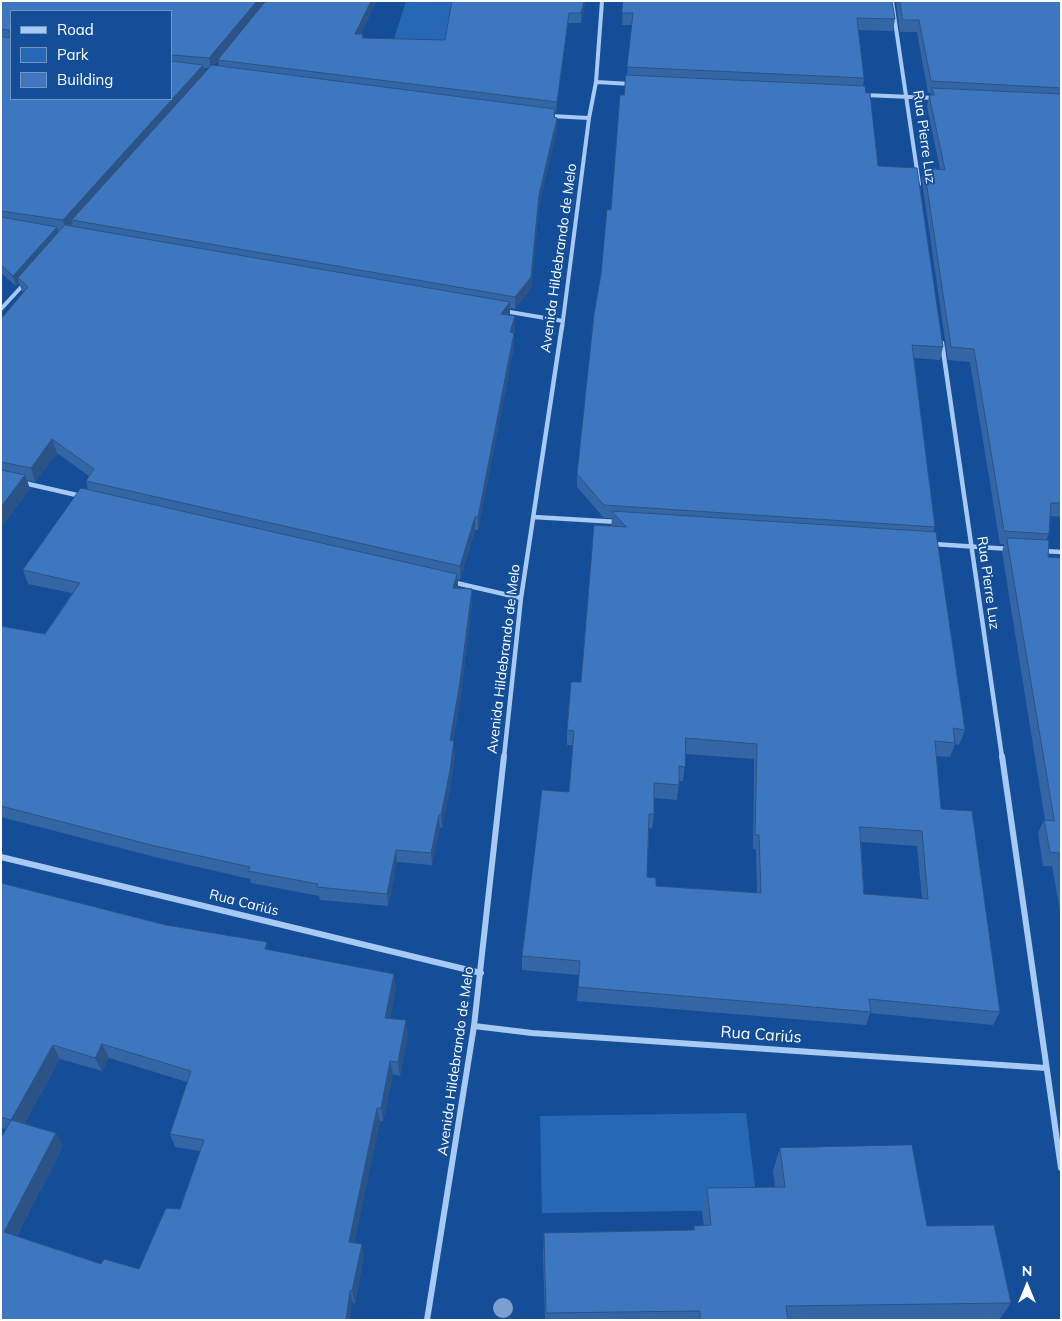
<!DOCTYPE html>
<html>
<head>
<meta charset="utf-8">
<style>
	body { margin:0 }
	#map { position:relative; width:1062px; height:1321px; overflow:hidden; background:#144e98; font-family:Mulish,sans-serif }
	canvas { display:block }
	.frame { position:absolute; inset:0; border:2px solid #fff; pointer-events:none }
	.legend { position:absolute; left:10px; top:10px; width:162px; height:90px; box-sizing:border-box; background:#144e98; border:1px solid #7295c1; margin:0; padding:6px 9px; list-style:none; font-size:15px; color:#fff }
	.legend li { display:flex; align-items:center; gap:10px; height:25px }
	.legend b { width:25px; border:1px solid #7295c1 }
	.north { position:absolute; left:1002px; top:1261px; width:50px; height:50px; -webkit-text-stroke:4px #144e98; paint-order:stroke; rotate:0deg; font-size:14px; font-weight:700; line-height:20px; text-align:center; color:#fff }
	.north::after { content:''; display:block; margin:auto; width:18px; height:22px; background:#fff; clip-path:polygon(50% 0,100% 100%,50% 72%,0 100%) }
</style>
</head>
<body>
<div id="map">
<canvas width="1062" height="1321"></canvas>
<div class="frame"></div>
<ul class="legend">
<li><b style="height:6px;background:#a7c9f3"></b>Road</li>
<li><b style="height:14px;background:#2768b6"></b>Park</li>
<li><b style="height:14px;background:#3d77c0"></b>Building</li>
</ul>
<div class="north">N</div>
</div>
<script>
const ctx = document.querySelector('canvas').getContext('2d');
ctx.lineJoin = 'round';
function fill(path, color) {
  ctx.fillStyle = color;
  ctx.fill(path, 'evenodd');
}
function trace(path, color, width, dash) {
  ctx.strokeStyle = color;
  ctx.lineWidth = width;
  ctx.lineCap = dash ? 'butt' : 'round';
  ctx.setLineDash(dash || []);
  ctx.stroke(path);
}
function drawText(font, color, halo, rows, align = 'center') {
  ctx.font = font + ' Mulish,sans-serif';
  ctx.lineWidth = 4;
  ctx.setLineDash([]);
  ctx.textBaseline = 'middle';
  ctx.strokeStyle = halo;
  ctx.fillStyle = color;
  for (const [text, x, y, turn = 0] of rows) {
    ctx.save();
    ctx.translate(x, y);
    ctx.rotate((+turn || 0) * Math.PI / 180);
    ctx.textAlign = isNaN(turn) ? turn : align;
    if (halo) ctx.strokeText(text, 0, 0);
    ctx.fillText(text, 0, 0);
    ctx.restore();
  }
}
fill(new Path2D(`
	M406 1H494L476 79 383 74Z
	M746 1113 758 1210 542 1213 540 1116Z`), '#2768b6');
trace(new Path2D(`
	M892 1 919 184
	M596 82 631 84
	M864 95 935 98
	M550 116 589 118
	M1 309 24 284
	M504 311 563 321
	M562 328 589 118 596 82 602 1`), '#a7c9f3', 4);
trace(new Path2D(`
	M942 343 1002 757
	M24 483 81 496
	M534 517 618 522
	M933 544 1010 549
	M1043 551 1061 552
	M452 582 521 598
	M504 757 521 598 562 326`), '#a7c9f3', 4.5);
trace(new Path2D(`
	M1002 756 1061 1168
	M1 857 481 973
	M474 1026 532 1033 1046 1068
	M427 1320 474 1026 504 756`), '#a7c9f3', 6);
ctx.fillStyle = '#7ba0d0';
for (const [x, y] of [
	[503,1308]
]) {
  ctx.beginPath();
  ctx.arc(x, y, 10, 0, 2 * Math.PI);
  ctx.fill();
}
fill(new Path2D(`
	M1 1H376L361 34 364 38 445 40 586 1 581 23H568L556 112H555V117L557 118V129L539 207 531 288 515 309 510 308V316L515 330 514 334V346L478 530H475L460 580 458 579V588L472 589V602L461 695 453 741 455 754 451 783 442 828 440 827 432 865 397 862 388 906 320 900 319 896 251 883 250 879 159 858 1 817V626L45 634 72 593 28 584 23 570 88 490 86 481 89 476 57 453 35 482 27 480 30 489 1 527V319L23 293 22 291 19 283 16 286 1 273ZM11 11H171V99H11ZM218 60 219 66H213ZM204 68H209L205 74Z
	M623 1 895 19 893 31 858 30 864 78 863 86 878 166 943 347 940 360 914 358 935 527 933 532 965 730 959 745 955 744 950 757 936 756 941 809 1000 1012 993 1025 870 1013 866 1025 577 1001 579 975 522 970V956L569 792 573 745H567V730L581 682 611 526 612 518H604L577 487V474L601 274 611 210 624 95 627 75 632 25H622ZM686 754 754 759 753 849H756L757 893 656 886 647 877 649 828 652 829 654 814V798L677 800 679 781H683ZM861 842 917 846 922 899 864 894Z
	M896 1H1061V517L1050 516 1049 534 1046 540 1048 557 1061 558V916L1052 866H1043L1038 833 1044 820H1045L1002 552 1004 544H1000L970 362 948 360 922 181 924 168 940 169 927 107 929 95H931V93H928L917 32H900Z
	M1 883 166 925 269 950 396 988 390 1018 408 1034 400 1076 393 1074 383 1121H380L354 1243 364 1255 355 1303 1 1320 6 1129 1 1128ZM109 1058 187 1082 170 1134 175 1147 200 1151 180 1209 139 1269 101 1264 17 1236 63 1146 24 1124 60 1059 102 1071Z
	M780 1148 927 1226 1011 1303 999 1320H545L543 1255 544 1233 693 1230 694 1226H704L702 1211 707 1188 775 1187 773 1171Z`), '#3466a5');
fill(new Path2D(`
	M257 1H266L211 68 209 58Z
	M371 1H376L356 44 355 34Z
	M584 1H586L581 23V13Z
	M569 13 568 23 556 112 557 102Z
	M203 65 205 75 72 220 73 223 66 231 63 220Z
	M557 118V129L539 207 531 288 515 309V297Z
	M57 227 60 237 18 278 19 283 16 286 13 276Z
	M510 302V316L501 314Z
	M515 316V330L514 334V346L478 530V517L510 332Z
	M52 439 57 453 35 482 31 468Z
	M25 475 30 489 1 527V507Z
	M475 517V530L460 580V566Z
	M457 574 458 588H453Z
	M472 589V602L461 695 451 753 450 740Z
	M454 741 455 754 451 783 442 828 441 815Z
	M439 815 440 827 432 865 431 853Z
	M396 850 397 862 388 906 387 894Z
	M267 942 271 957 265 949Z
	M394 974 396 988 387 1032 385 1018Z
	M406 1020 408 1034 400 1076 398 1062Z
	M102 1044 109 1058 102 1071 95 1058Z
	M53 1045 60 1059 19 1133 11 1120Z
	M390 1061 393 1074 383 1121 381 1108Z
	M377 1108 380 1121 352 1254 349 1242Z
	M56 1133 63 1146 13 1243 4 1232Z
	M362 1244 364 1255 355 1303 352 1291Z
	M350 1291 353 1302 350 1320H346Z`), '#2b5386');
const building = new Path2D(`
	M1 1H257L209 58 171 55V11H11V34L9 30 1 29Z
	M266 1H371L355 34H363L362 38 445 40 452 1H584L581 13H569L557 102 218 60Z
	M623 1H892L895 19 857 18 864 78 627 67 633 13H622Z
	M900 1H1061V88L931 81 919 20H903Z
	M1 36 8 38 11 36V99H171V61L203 65 63 220 1 211Z
	M212 65 555 109 554 117 557 118 539 195 531 277 515 297 72 220Z
	M626 75 865 86 866 93H870L878 166 917 168 943 347 912 345 935 527 604 505 577 474 594 314 601 274 607 209 611 210 620 95H624Z
	M932 88 1061 94V503H1051L1049 534 1004 531 974 349 951 347 924 168 945 170 929 95H934Z
	M1 217 57 227 13 276 1 265Z
	M65 225 510 302 501 314 515 316 510 332 514 333 478 517H475L460 566 86 481 94 469 52 439 31 468 1 462V319L28 287 18 278Z
	M1 470 25 475 1 507Z
	M81 488 457 574 453 588 472 589 460 682 450 740 454 741 450 770 441 815H439L431 853 396 850 387 894 317 887 318 884 248 871 250 867 155 846 1 806V626L45 634 80 583 23 570Z
	M612 511 936 532 965 730 953 728 955 743 935 741 941 809 972 811 1000 1012 869 999 871 1012 578 987 580 961 522 956 542 790 569 792 574 731 567 730 571 682H581L594 525 626 527ZM686 738 757 744 755 835H759L761 893 656 886V878L647 877 649 814H654V783L679 785V766L685 767ZM860 827 922 831 928 899 864 894Z
	M1007 538 1049 540 1048 557 1061 558V864L1059 853 1050 852 1044 820 1054 821Z
	M1 883 166 925 267 942 265 949 394 974 385 1018 406 1020 398 1062 390 1061 381 1108H377L349 1242 362 1244 352 1291H350L346 1320H1V1138L11 1120 1 1117ZM102 1044 191 1071 170 1134 204 1140 180 1209 166 1208 139 1269 104 1259 101 1264 4 1232 56 1133 11 1120 53 1045 95 1058Z
	M912 1145 927 1226 994 1225 1011 1303 786 1306 788 1320H700V1311L546 1313 544 1233 695 1230 694 1226 711 1225 707 1188 785 1187 780 1148Z`);
fill(building, '#3d77c0');
trace(building, '#2b5386', 1);
drawText('14px', '#fff', '#144e98', [
	["Rua Pierre Luz",924,137,82],
	["Avenida Hildebrando de Melo",559,258,-82],
	["Rua Pierre Luz",988,583,82],
	["Avenida Hildebrando de Melo",504,659,-83],
	["Rua Cariús",244,903,14],
	["Avenida Hildebrando de Melo",456,1061,-82]
]);
drawText('16px', '#fff', '#144e98', [
	["Rua Cariús",761,1035,4]
]);
</script>
</body>
</html>
